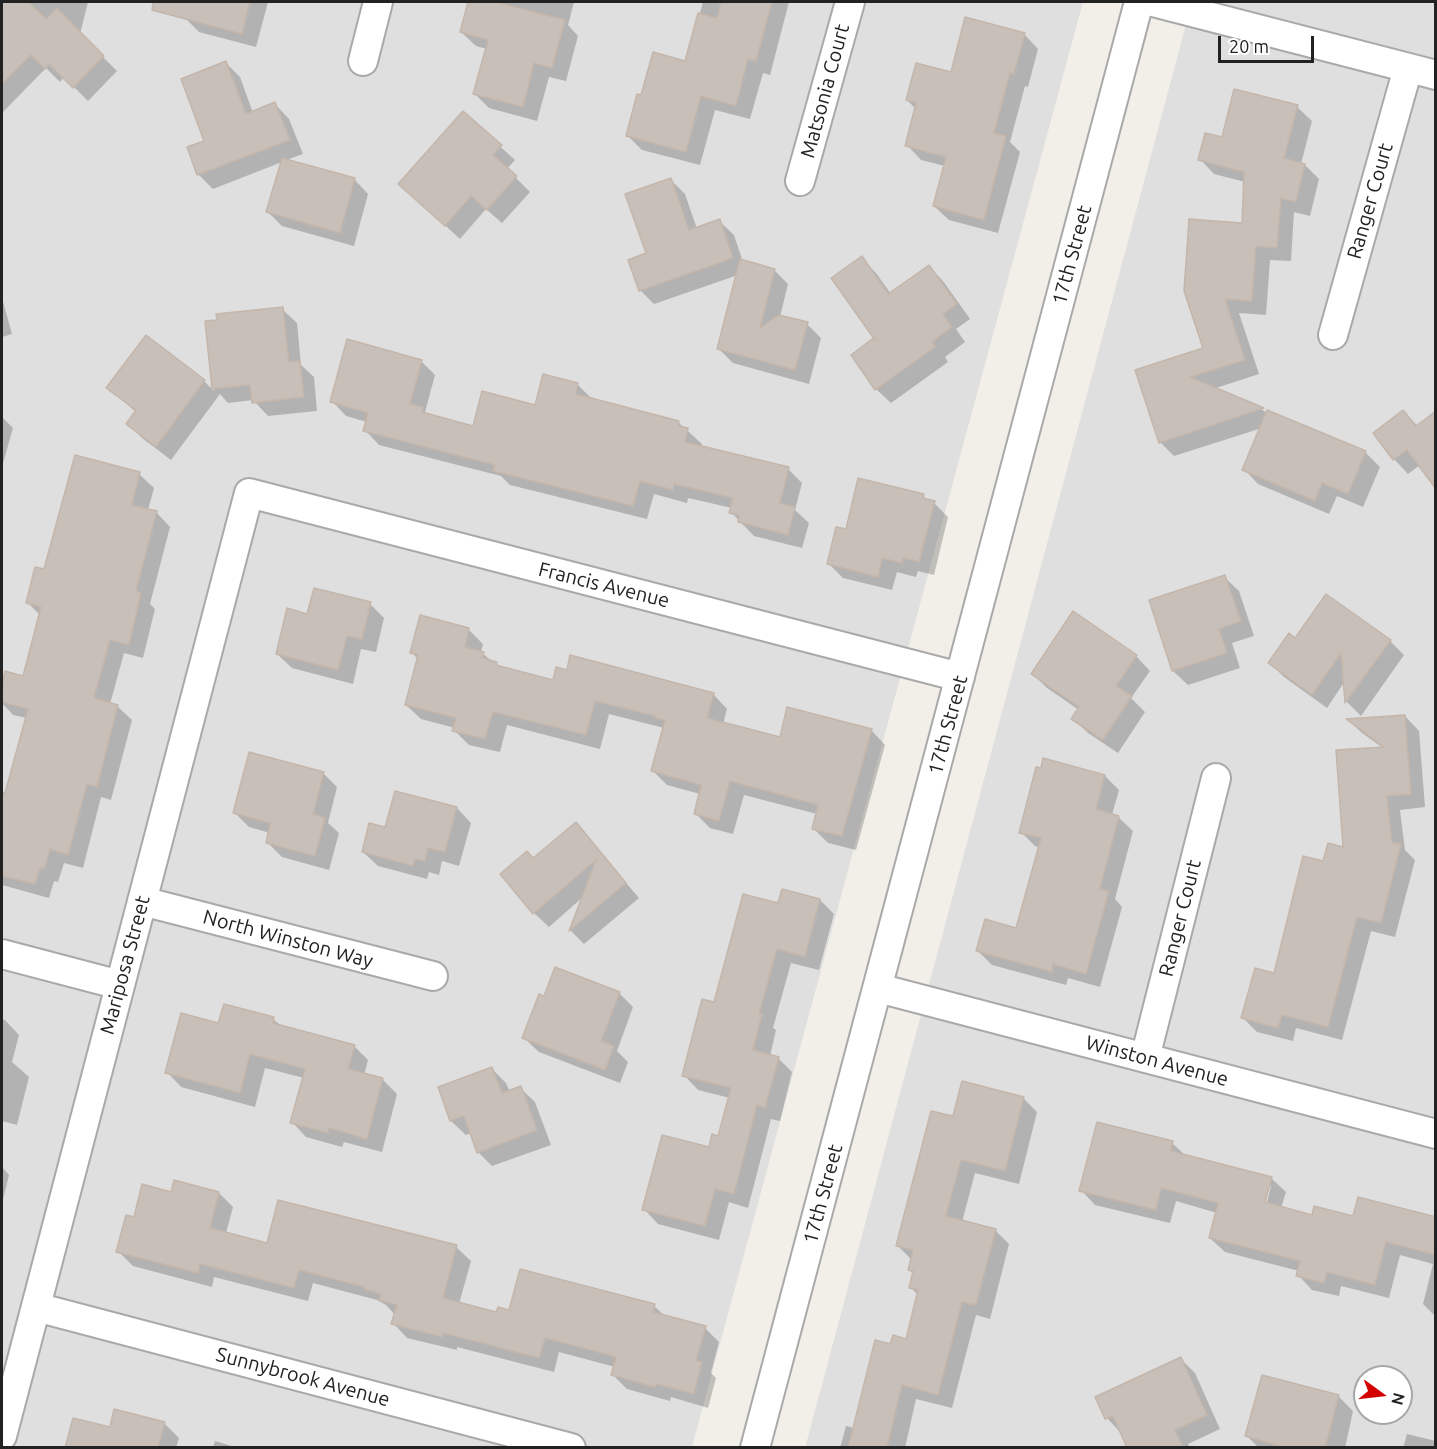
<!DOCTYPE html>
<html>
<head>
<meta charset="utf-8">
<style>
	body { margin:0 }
	#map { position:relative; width:1437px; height:1449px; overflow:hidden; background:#f2efe9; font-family:Ubuntu,sans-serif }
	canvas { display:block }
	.frame { position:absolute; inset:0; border:3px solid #222; pointer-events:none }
	.north { position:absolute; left:1353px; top:1365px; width:60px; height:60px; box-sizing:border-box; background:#fff; border:2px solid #a7a7a7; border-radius:50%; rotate:105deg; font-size:16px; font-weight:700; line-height:24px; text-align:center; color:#222 }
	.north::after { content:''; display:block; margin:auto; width:21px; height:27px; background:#d40000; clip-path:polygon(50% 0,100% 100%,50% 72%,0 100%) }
	.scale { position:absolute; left:1218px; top:36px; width:96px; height:27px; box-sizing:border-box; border:3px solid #222; border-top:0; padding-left:8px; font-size:18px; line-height:21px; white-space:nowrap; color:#222; -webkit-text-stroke:4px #fff; paint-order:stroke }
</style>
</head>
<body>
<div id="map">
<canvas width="1437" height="1449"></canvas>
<div class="frame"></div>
<div class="north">N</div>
<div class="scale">20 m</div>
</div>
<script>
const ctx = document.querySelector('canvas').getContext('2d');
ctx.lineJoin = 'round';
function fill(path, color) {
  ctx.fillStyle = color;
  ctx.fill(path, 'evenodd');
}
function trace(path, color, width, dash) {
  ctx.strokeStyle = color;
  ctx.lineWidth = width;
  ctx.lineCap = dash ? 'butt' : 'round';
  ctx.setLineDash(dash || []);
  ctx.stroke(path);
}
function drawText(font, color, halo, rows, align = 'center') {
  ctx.font = font + ' Ubuntu,sans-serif';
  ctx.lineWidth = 5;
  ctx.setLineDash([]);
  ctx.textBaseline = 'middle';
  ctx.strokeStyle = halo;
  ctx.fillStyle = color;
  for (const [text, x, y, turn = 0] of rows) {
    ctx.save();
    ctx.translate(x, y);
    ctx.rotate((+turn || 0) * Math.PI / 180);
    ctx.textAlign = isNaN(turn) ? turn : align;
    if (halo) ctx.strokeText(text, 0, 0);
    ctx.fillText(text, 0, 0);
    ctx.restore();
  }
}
fill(new Path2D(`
	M2 2H1083L692 1447 2 1448Z
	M1192 2H1435V1447L805 1448ZM1365 1377H1401V1413H1365Z`), '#e0dfdf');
fill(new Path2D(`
	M7 2H88L80 34 117 71 88 101 64 77 60 82 46 68 2 113V7Z
	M189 2H268L256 47 199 32 185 18Z
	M470 2H574L568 25 578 36 566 81 549 77 537 121 489 108 475 94 487 49 476 46 461 32Z
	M703 2H789L770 75 763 73 750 119 715 110 700 165 642 150 627 135 642 97 686 63Z
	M1024 34 1038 49 1028 87 1025 86 1010 142 1020 152 998 233 949 220 934 206 945 166 921 160 907 145 916 109 907 100Z
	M226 63 240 77 253 113 275 104 289 119 303 154 286 160 354 179 368 194 354 246 282 226 268 212 282 162 213 189 198 174Z
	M1297 107 1312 121 1301 164 1305 165 1319 179 1310 216 1294 212 1291 261 1270 260 1266 315 1239 313 1259 374 1213 389 1263 410 1267 414 1268 412 1366 453 1380 467 1363 507 1337 496 1329 514 1258 484 1244 469 1262 428 1174 456 1160 442 1137 371 1205 349 1243 224 1245 182 1214 174 1200 159 1223 139Z
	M463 113 515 160 507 169 530 192 502 223 486 209 460 239 400 184Z
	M671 180 685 194 697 229 719 221 734 235 743 262 774 270 788 284 780 317 807 324 821 338 809 384 733 363 719 349 738 275 654 304 640 290 648 254Z
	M861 258 876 273 891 294 929 267 943 281 970 319 956 329 965 342 945 357 948 362 891 403 876 389 879 343Z
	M2 298 12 334 2 337Z
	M282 309 297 323 301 365 314 377 317 411 268 416 253 400 228 403 220 394 171 460 142 438 128 423 136 412 108 388 146 337 204 381 214 391 207 322Z
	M421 361 435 375 425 412 430 416 474 428 536 407 544 376 578 385 592 399 679 423 702 444 701 447 788 469 802 483 795 510 809 523 802 548 754 536 731 512 732 508 688 498 687 503 654 494 647 519 510 485 501 476 379 445 365 430 367 422 346 416 332 401Z
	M1403 412 1418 426 1420 465 1408 474 1394 459 1375 433Z
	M2 417 13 428 2 467Z
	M139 474 154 488 148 510 156 512 170 527 150 604 155 609 143 658 124 653 110 704 117 706 132 720 111 800 101 797 83 868 64 863 58 882 54 881 49 898 2 885V794L6 795 27 718 13 715 2 703V691L6 673 25 678 41 616 28 603 45 571Z
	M923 496 929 501 934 503 948 517 934 575 918 571 916 577 897 572 892 590 843 578 828 563 847 531Z
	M1224 577 1239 591 1254 636 1232 643 1240 668 1188 685 1173 671 1151 601Z
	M370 604 384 618 376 652 361 649 353 684 292 668 277 654 308 615Z
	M421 617 469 630 483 644 481 652 500 668 554 682 713 694 727 709 723 724 781 739 871 730 885 745 856 850 828 843 813 828 817 814 744 795 733 834 710 828 696 814 700 794 667 785 653 771 664 728 609 714 600 749 507 725 500 752 469 745 454 730 455 728 421 719 406 705 418 659 411 652Z
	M1296 640 1390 641 1404 655 1361 716 1347 702 1345 681 1327 708 1284 677 1270 663Z
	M1136 656 1150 671 1131 698 1145 712 1118 753 1088 733 1073 718 1079 710 1047 688 1033 674Z
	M1405 716 1419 731 1425 807 1400 810 1405 850 1415 860 1395 937 1371 931 1342 1040 1296 1028 1293 1041 1257 1032 1243 1018 1275 975 1324 863 1344 849 1383 748 1362 733 1349 721Z
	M1042 770 1105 776 1119 790 1112 815 1118 817 1133 831 1115 899 1122 907 1100 987 1068 978 1066 985 992 965 978 951 1017 930 1040 848 1035 846 1021 832Z
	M323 773 337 787 328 823 339 833 329 870 282 857 267 842 270 833 249 827 235 813Z
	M457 808 471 823 459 866 442 861 439 875 429 872 427 879 378 866 363 852 386 829Z
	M576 824 639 898 584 944 570 930 583 897 549 927 534 913 533 859Z
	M820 900 834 914 819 970 791 963 773 1028 776 1030 770 1056 778 1058 792 1072 780 1121 771 1119 748 1208 729 1202 719 1240 658 1224 644 1209 710 1149 719 1137 730 1098 698 1090 684 1075 715 1004 779 905Z
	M619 993 633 1007 617 1051 628 1062 620 1083 539 1052 524 1038 545 997Z
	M2 1019 5 1020 19 1035 12 1062 29 1077 17 1125 2 1121Z
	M273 1019 281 1026 354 1046 368 1060 364 1075 383 1080 397 1094 382 1152 344 1142 342 1147 306 1137 292 1122 304 1078 265 1068 255 1107 181 1087 167 1072 220 1025Z
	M492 1069 506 1083 510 1092 520 1088 535 1102 551 1145 492 1166 478 1152 471 1133 466 1135 451 1121 440 1088Z
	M1023 1098 1037 1112 1019 1184 975 1173 962 1222 995 1230 1009 1244 990 1319 976 1315 952 1408 916 1399 905 1448H840L846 1426 854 1428 891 1346 908 1341 918 1295 910 1287 914 1274 909 1270 912 1260 897 1245 954 1118Z
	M1172 1143 1186 1156 1271 1178 1286 1192 1281 1208 1313 1217 1436 1222V1317L1423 1304 1433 1264 1400 1255 1389 1298 1341 1286 1339 1296 1312 1290 1298 1275 1299 1271 1225 1252 1210 1238 1217 1213 1176 1201 1170 1223 1095 1205 1081 1190ZM1268 1186H1271L1265 1210 1262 1209Z
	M2 1167 9 1175 2 1204Z
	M172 1193H219L233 1207 226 1233 268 1245 456 1247 471 1261 459 1304 497 1314 654 1306 665 1316 705 1328 719 1342 711 1373 716 1378 708 1408 671 1397 670 1401 627 1389 613 1375 615 1367 559 1352 554 1372 457 1347V1350L407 1338 393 1323 395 1315 386 1305 377 1300 313 1283 308 1301 214 1277 212 1287 133 1266 118 1251 135 1219Z
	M1181 1359 1195 1373 1220 1429 1188 1444 1190 1448H1129L1121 1433 1107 1418Z
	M1263 1377 1339 1397 1353 1411 1345 1448H1259L1247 1436Z
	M164 1423 179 1438 176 1448H66L111 1429Z
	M1407 1434 1436 1441V1448H1403Z
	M215 1441 238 1448H213Z`), '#0003');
const building = new Path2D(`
	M2 2H28L46 19 57 8 104 56 73 88 49 64 45 69 31 55 2 84Z
	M153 2H250L242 34 152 10Z
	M468 2H496L565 20 552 68 534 63 523 107 473 94 488 40 460 32Z
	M721 2H772L756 61 748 59 736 106 701 96 686 152 626 136 637 94 641 95 653 52 685 61 698 13 717 18Z
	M965 17 1025 33 1014 74 1010 73 994 133 1006 136 984 220 933 206 946 157 905 146 916 103 906 100 916 63 951 72Z
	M226 61 246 114 275 102 290 140 197 175 187 147 204 141 181 79Z
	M1234 89 1298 105 1284 158 1305 164 1296 202 1281 198 1277 248 1256 246 1252 301 1225 299 1245 360 1190 377 1264 408 1159 443 1135 370 1203 348 1184 291 1189 219 1242 223 1244 172 1198 160 1205 133 1222 137Z
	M463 111 502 145 493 155 517 176 487 210 471 196 445 226 398 184Z
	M282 158 355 178 340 233 266 212Z
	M671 178 689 230 720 219 733 258 639 291 628 260 646 253 625 194Z
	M862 256 888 294 929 265 957 304 943 314 952 327 932 342 935 347 875 390 851 355 872 339 875 340 831 278Z
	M740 259 775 269 760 328 779 315 808 322 795 370 717 349Z
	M283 307 289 362 300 361 304 397 252 403 250 385 212 389 205 321 217 320 216 314Z
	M146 335 205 380 156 447 126 424 136 410 106 388Z
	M347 339 422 360 410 404 423 407 422 412 473 426 482 391 535 405 543 374 578 383 576 394 679 421 678 426 688 428 685 442 789 467 780 503 795 507 788 535 738 522 739 515 729 513 733 498 674 484 673 490 640 481 633 506 493 471 495 465 363 431 368 413 330 402Z
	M1267 410 1366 451 1348 494 1322 483 1315 501 1242 470Z
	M1403 410 1416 426 1436 411V489L1407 450 1393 460 1373 433Z
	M75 455 140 472 132 505 157 511 136 591 141 593 129 645 110 640 94 698 118 705 97 787 87 784 68 855 50 849 44 869 40 868 35 884 2 876V792L5 793 28 709 2 702V685L5 671 23 676 41 607 26 603 35 567 44 569Z
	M858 478 924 494 923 498 935 501 919 562 903 558 902 563 882 558 878 577 827 564 836 527 846 529Z
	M1225 575 1241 621 1219 629 1227 653 1172 671 1149 600Z
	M314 588 371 602 362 639 347 636 338 670 276 654 287 608 307 614Z
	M1326 594 1391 640 1345 703 1341 653 1312 695 1268 663 1289 633 1295 638Z
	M1073 611 1137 655 1116 686 1132 696 1103 740 1071 719 1079 707 1031 674Z
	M420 615 469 628 465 647 484 652 482 658 497 662 496 665 553 680 556 667 567 670 570 655 714 693 707 718 780 737 787 707 872 729 842 836 812 829 818 805 730 781 719 821 694 814 701 785 651 771 665 720 655 718V716L595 701 586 735 493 712 485 739 452 731 456 718 405 705 418 655 410 653Z
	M1405 715 1411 794 1387 796 1392 842 1401 844 1381 923 1357 917 1328 1027 1282 1015 1278 1028 1241 1018 1255 968 1274 973 1303 856 1323 861 1328 843 1343 847 1336 750 1384 747 1346 719Z
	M249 752 324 772 313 814 325 818 315 856 266 843 270 823 233 813Z
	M1043 758 1105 775 1096 809 1119 816 1100 889 1109 891 1086 974 1053 964 1052 972 976 951 985 919 1016 928 1041 838 1019 833 1036 767 1041 768Z
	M395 791 457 807 445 852 428 848 425 861 415 859 413 866 362 852 369 823 385 827Z
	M576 822 626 883 569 931 596 860 533 914 500 874 527 851 533 858Z
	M782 889 820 899 805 957 777 949 759 1014H762L753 1050 779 1057 765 1108 757 1105 734 1194 715 1189 705 1226 642 1210 662 1135 709 1147 712 1134 718 1136 731 1088 682 1076 702 999 714 1002 743 894 778 903Z
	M555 967 620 992 601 1041 614 1046 605 1070 522 1038 539 994 544 996Z
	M224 1004 274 1017 273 1023 355 1045 348 1069 383 1078 367 1139 329 1128 328 1133 290 1123 305 1069 250 1054 240 1093 165 1073 181 1013 218 1023Z
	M492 1067 502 1093 521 1086 537 1130 477 1153 464 1116 450 1121 438 1087Z
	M962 1081 1024 1097 1005 1171 961 1160 946 1216 996 1229 976 1305 962 1302 938 1395 902 1385 887 1448H848L875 1340 890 1344 893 1335 906 1339 918 1290 909 1288 913 1271 908 1270 913 1250 896 1246 931 1111 953 1116Z
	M1097 1122 1173 1141 1171 1151 1272 1177 1265 1202 1312 1215 1314 1206 1353 1216 1358 1197 1436 1217V1255L1386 1242 1375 1285 1327 1272 1324 1283 1296 1276 1300 1261 1209 1238 1218 1203 1161 1188 1156 1210 1079 1191Z
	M174 1180 219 1192 210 1228 267 1243 278 1200 457 1245 443 1298 496 1312 498 1307 509 1310 520 1269 655 1304 653 1312 706 1326 696 1361 702 1362 694 1394 656 1384 655 1387 611 1375 616 1357 545 1338 539 1358 443 1333 442 1337 391 1324 397 1305 379 1300 381 1294 364 1289V1287L299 1270 294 1288 200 1264 198 1273 116 1252 126 1215 134 1217 142 1184 171 1192Z
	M1181 1357 1207 1415 1175 1430 1183 1448H1127L1113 1416 1105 1419 1095 1397Z
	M1262 1375 1339 1395 1325 1448H1287L1245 1436Z
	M114 1409 165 1422 158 1448H65L73 1418 110 1427Z`);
fill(building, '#c7bfb8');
trace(building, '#c4b6ab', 1.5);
const street = new Path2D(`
	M1153 2 1436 75
	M363 61 378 2
	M800 181 850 2
	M1333 335 1408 68
	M142 901 433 976
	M2 954 120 985
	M878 988 1436 1134
	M1145 1058 1216 778
	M36 1307 571 1448
	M2 1436 249 493 960 677
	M755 1448 1139 2`);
trace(street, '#a9a9a9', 32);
trace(street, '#fff', 28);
drawText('20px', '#222', '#fff', [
	["Matsonia Court",825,91,-75],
	["Ranger Court",1370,201,-74],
	["17th Street",1072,255,-75],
	["Francis Avenue",604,585,14],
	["17th Street",948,725,-75],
	["Ranger Court",1180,918,-76],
	["North Winston Way",288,939,15],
	["Mariposa Street",125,965,-75],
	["Winston Avenue",1157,1061,15],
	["17th Street",823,1194,-75],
	["Sunnybrook Avenue",303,1377,15]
]);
</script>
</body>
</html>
